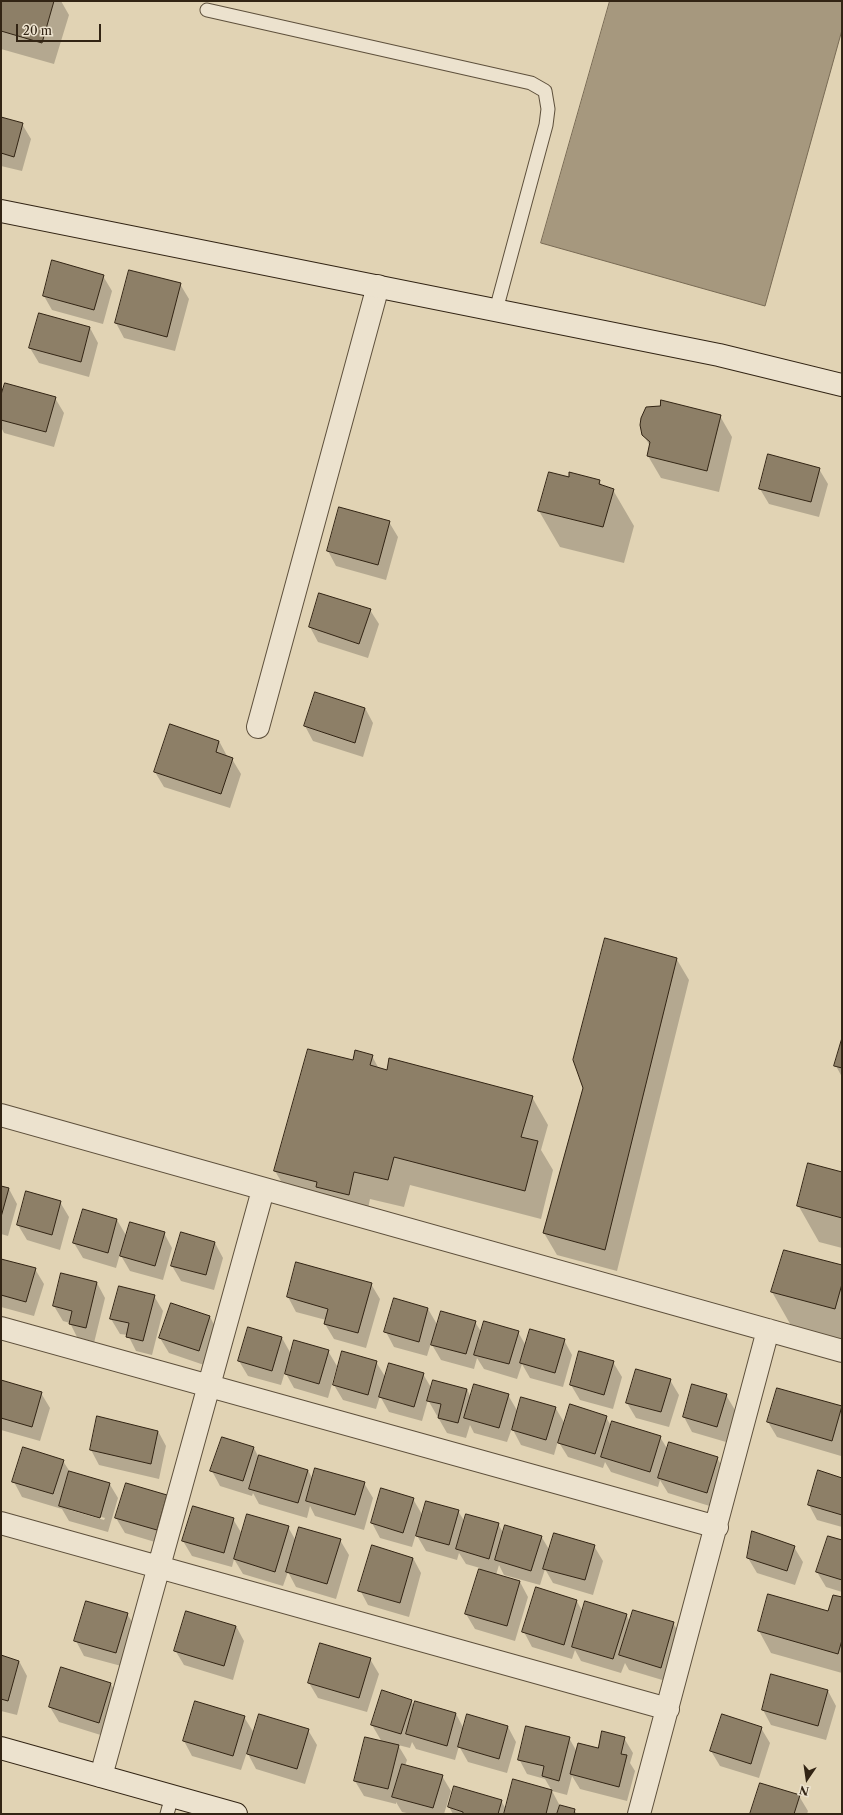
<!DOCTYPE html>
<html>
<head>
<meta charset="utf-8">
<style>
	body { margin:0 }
	#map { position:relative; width:843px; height:1815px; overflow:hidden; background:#e1d3b4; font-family:"Libre Caslon Text",serif }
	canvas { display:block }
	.frame { position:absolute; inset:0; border:2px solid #322414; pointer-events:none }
	.north { position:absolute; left:787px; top:1759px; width:40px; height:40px; -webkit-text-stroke:3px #ece2ce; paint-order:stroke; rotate:193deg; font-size:11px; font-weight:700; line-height:16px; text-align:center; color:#322414 }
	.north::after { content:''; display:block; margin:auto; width:14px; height:18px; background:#322414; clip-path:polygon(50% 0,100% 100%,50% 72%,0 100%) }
	.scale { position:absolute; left:16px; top:24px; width:85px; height:18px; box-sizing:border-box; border:2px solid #322414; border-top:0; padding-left:5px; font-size:12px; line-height:14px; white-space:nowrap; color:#322414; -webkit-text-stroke:3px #ece2ce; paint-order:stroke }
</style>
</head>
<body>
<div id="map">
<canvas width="843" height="1815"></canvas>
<div class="frame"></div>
<div class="north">N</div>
<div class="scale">20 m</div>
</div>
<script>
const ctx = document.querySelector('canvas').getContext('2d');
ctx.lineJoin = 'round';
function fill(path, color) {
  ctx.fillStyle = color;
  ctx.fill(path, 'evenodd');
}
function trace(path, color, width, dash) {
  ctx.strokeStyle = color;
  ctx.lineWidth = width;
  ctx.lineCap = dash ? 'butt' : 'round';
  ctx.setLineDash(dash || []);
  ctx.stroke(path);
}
const water = new Path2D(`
	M610 1H842V30L765 306 541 243Z`);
fill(water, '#a6987e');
trace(water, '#786a54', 1);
fill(new Path2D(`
	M1 1H61L69 15 54 64 1 49Z
	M1 118 22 124 31 139 22 171 1 166Z
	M103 276 112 291 103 324 52 310 44 296Z
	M180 284 189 299 175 351 124 338 116 323Z
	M90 328 98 343 89 377 39 363 30 348Z
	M55 398 64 413 54 447 4 433 1 427V399Z
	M654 406 720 416 732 437 719 492 661 478 648 456 650 446 643 434 647 408Z
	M819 469 828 484 819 517 769 504 760 489Z
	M570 478 599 481 603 487 613 490 634 526 624 563 560 547 539 511Z
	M389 522 398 537 386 580 336 566 328 551Z
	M320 594 370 610 379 624 368 658 318 642 310 627Z
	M315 693 365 708 373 723 363 757 313 741 305 726Z
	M219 741 227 756 232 759 241 774 230 808 164 787 155 772Z
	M676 958 689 980 617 1271 557 1255 544 1233Z
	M842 1041V1077L836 1066Z
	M372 1056 379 1069 532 1097 548 1125 541 1150 553 1170 541 1219 410 1185 404 1207 370 1199 365 1223 291 1198 275 1171 354 1061Z
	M842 1173V1248L819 1242 798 1205Z
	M1 1187 9 1189 17 1204 8 1236 1 1234Z
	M60 1202 69 1217 60 1250 27 1240 18 1225Z
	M117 1220 127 1237 164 1233 172 1248 163 1280 130 1271 120 1254 116 1268 83 1258 74 1243Z
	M215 1243 223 1258 214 1290 181 1281 172 1266Z
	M1 1263 35 1269 44 1284 34 1316 1 1307Z
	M842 1266V1342L793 1329 772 1292Z
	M97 1283 105 1298 94 1343 78 1339 70 1323 63 1321 54 1306Z
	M371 1284 380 1299 366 1348 334 1339 325 1324 326 1320 296 1312 288 1297Z
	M154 1296 163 1311 152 1355 136 1351 128 1335 120 1334 111 1319Z
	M395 1299 428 1309 438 1326 475 1322 482 1333 518 1332 526 1346 564 1340 572 1355 563 1387 530 1378 522 1364 517 1379 484 1369 477 1358 474 1369 441 1360 431 1343 427 1356 394 1347 386 1332Z
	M171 1304 210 1317 218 1332 207 1366 169 1353 160 1338Z
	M282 1338 291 1354 328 1351 337 1366 328 1398 294 1388 285 1372 281 1385 248 1376 239 1361Z
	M376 1362 386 1378 423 1374 432 1389H467L471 1398 508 1395 518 1412 555 1407 565 1424 606 1417 611 1426 660 1437 668 1450 717 1458 726 1473 716 1508 668 1493 660 1480 658 1487 611 1472 605 1462 603 1468 568 1457 558 1441 554 1455 521 1445 512 1428 507 1442 474 1433 470 1425 466 1438 447 1433 428 1400 422 1421 389 1412 380 1396 376 1409 343 1400 334 1385Z
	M613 1362 622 1377 613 1409 580 1400 571 1385Z
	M670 1380 679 1395 669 1427 636 1418 627 1403Z
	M1 1383 41 1393 50 1408 40 1441 1 1430Z
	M693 1385 726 1395 735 1410 726 1442 692 1432 684 1417Z
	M778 1389 842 1407 841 1456 777 1437 768 1422Z
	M158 1431 166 1446 159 1479 99 1465 91 1450Z
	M222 1438 254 1448 258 1456 308 1470 313 1480 364 1483 373 1498 364 1530 315 1516 310 1506 307 1518 259 1504 253 1493 252 1496 220 1486 212 1471Z
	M63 1461 70 1472 109 1483 118 1498 108 1532 69 1521 62 1509 22 1497 14 1482ZM70 1508 105 1518 104 1520 70 1510Z
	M842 1479V1527L817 1520 809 1505Z
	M166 1496 175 1511 165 1545 125 1533 116 1518Z
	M413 1499 423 1516 458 1511 465 1522 498 1524 504 1534 541 1536 550 1551 594 1546 603 1561 593 1595 553 1583 545 1569 540 1585 504 1575 499 1565 496 1575 520 1582 528 1597 515 1641 475 1629 466 1614 480 1568 466 1564 459 1553 457 1560 426 1551 416 1534 412 1547 380 1538 372 1523Z
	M233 1519 242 1534 288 1527 296 1541 340 1540 349 1555 336 1599 296 1587 288 1572 283 1586 243 1574 234 1559 232 1567 192 1556 183 1541Z
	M842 1541V1592L826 1587 817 1572Z
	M794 1547 803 1562 795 1585 757 1573 748 1558Z
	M413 1558 421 1573 409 1617 368 1605 360 1590Z
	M842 1598V1673L771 1653 759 1631 829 1612Z
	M576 1600 583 1612 626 1614 630 1622 673 1623 682 1638 669 1682 629 1670 625 1663 621 1673 581 1661 575 1650 572 1659 532 1647 524 1632Z
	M127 1614 136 1628 125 1667 84 1656 76 1641Z
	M236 1626 244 1641 233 1680 184 1665 175 1650Z
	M1 1656 19 1661 27 1676 17 1715 1 1711Z
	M370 1659 379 1674 367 1712 318 1698 309 1683Z
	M110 1683 119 1698 107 1737 59 1722 50 1707Z
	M828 1691 836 1706 826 1740 771 1725 763 1710Z
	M411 1701 415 1707 456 1714 464 1729 468 1716 508 1727 516 1742 507 1773 468 1762 459 1746 455 1760 416 1749 412 1742 410 1748 398 1745 407 1760 405 1766 442 1776 451 1791 444 1814H411L402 1812 396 1802V1804L364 1796 355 1781 382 1742 372 1725Z
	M244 1717 254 1733 308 1730 317 1745 305 1784 256 1769 247 1752 241 1770 192 1756 184 1741Z
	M761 1728 770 1743 759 1778 720 1766 711 1751Z
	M569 1738 577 1752 598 1750 624 1738 633 1753 630 1763 635 1771 627 1801 580 1789 572 1776 567 1795 552 1791 560 1806 574 1810 577 1814H453L449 1807 501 1801 506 1809 552 1791 545 1779 527 1774 519 1759Z
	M799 1796 808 1811 807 1814H751Z`), '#0003');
const building = new Path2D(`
	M1 1H54L42 43 1 31Z
	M1 117 23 123 14 157 1 153Z
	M52 260 104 275 94 310 43 296Z
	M129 270 181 283 167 337 115 323Z
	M39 313 90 327 81 362 29 348Z
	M5 383 56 397 46 432 1 420V395Z
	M661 400 721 415 707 471 647 456 650 442 642 435 640 425 641 418 646 407 660 406Z
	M768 454 820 468 811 502 759 489Z
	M549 472 569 477V472L600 480 599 484 614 489 603 527 538 511Z
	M339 507 390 521 378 565 327 551Z
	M319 593 371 609 359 644 309 627Z
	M315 692 365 708 355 743 304 726Z
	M170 724 219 741 216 752 233 758 221 794 154 772Z
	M605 938 677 958 605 1250 543 1233 583 1088 573 1060Z
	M842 1038V1068L834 1066Z
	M308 1049 353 1060 355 1050 373 1055 370 1065 387 1070 389 1058 533 1096 521 1137 538 1141 525 1191 394 1157 388 1180 354 1172 349 1195 316 1187 317 1182 274 1171Z
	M808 1163 842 1172V1218L797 1206Z
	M1 1186 9 1188 1 1217Z
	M26 1191 61 1201 52 1235 17 1225Z
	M83 1209 117 1219 108 1253 73 1243Z
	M130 1222 165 1232 155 1266 120 1256Z
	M181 1232 215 1242 206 1275 171 1266Z
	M784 1250 842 1265V1284L835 1309 771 1292Z
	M1 1259 36 1268 26 1302 1 1295Z
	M296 1262 372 1283 358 1333 324 1324 328 1309 287 1297Z
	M61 1273 97 1282 86 1328 69 1324 72 1311 53 1306Z
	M119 1286 155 1295 143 1341 126 1337 129 1323 110 1319Z
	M394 1298 428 1308 419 1342 384 1332Z
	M171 1303 210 1316 199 1351 159 1338Z
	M441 1311 476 1321 466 1354 431 1345Z
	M484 1321 519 1331 509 1364 474 1355Z
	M248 1327 282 1337 272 1371 238 1361Z
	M530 1329 565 1339 555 1373 520 1363Z
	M294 1340 329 1350 319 1384 285 1374Z
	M342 1351 377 1361 368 1395 333 1385Z
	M579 1351 614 1361 604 1395 570 1385Z
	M389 1363 424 1373 414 1407 379 1397Z
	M636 1369 671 1379 661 1412 626 1403Z
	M1 1380 42 1392 32 1427 1 1418Z
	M433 1380 467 1389 458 1423 438 1418 441 1404 427 1401Z
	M474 1384 509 1394 499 1428 464 1418Z
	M692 1384 727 1394 717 1427 683 1417Z
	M777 1388 842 1406 832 1441 767 1422Z
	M521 1397 556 1407 546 1440 512 1430Z
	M570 1404 607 1416 595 1454 558 1443Z
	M97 1416 158 1431 151 1464 90 1450Z
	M612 1421 661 1436 650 1472 601 1457Z
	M222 1437 254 1447 243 1481 210 1471Z
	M669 1442 718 1457 707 1493 658 1478Z
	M23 1447 64 1460 53 1494 12 1482Z
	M259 1455 308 1470 298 1503 249 1489Z
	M315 1468 365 1482 355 1515 306 1501Z
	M818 1470 842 1478V1515L808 1505Z
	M69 1471 110 1483 100 1518 59 1506Z
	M126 1483 167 1495 157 1530 115 1518Z
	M381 1488 414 1498 403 1533 371 1523Z
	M426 1501 459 1510 449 1545 416 1536Z
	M193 1506 234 1518 224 1553 182 1541Z
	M247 1514 289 1526 275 1572 234 1559Z
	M466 1514 499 1523 489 1559 456 1549Z
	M505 1525 542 1536 531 1571 495 1560Z
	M299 1527 341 1539 327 1584 286 1572Z
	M752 1531 795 1546 787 1571 747 1558Z
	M554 1533 595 1545 585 1580 543 1569Z
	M828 1536 842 1540V1580L816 1572Z
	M372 1545 413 1558 400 1603 358 1591Z
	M479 1569 520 1581 507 1626 465 1614Z
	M536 1587 577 1600 564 1645 522 1632Z
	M768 1594 828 1611 833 1595 842 1597V1640L838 1654 758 1631Z
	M86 1601 128 1613 116 1653 74 1641Z
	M585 1601 627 1614 613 1659 572 1647Z
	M633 1610 674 1622 661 1668 619 1655Z
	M186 1611 236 1626 224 1666 174 1651Z
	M320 1643 371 1658 359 1698 308 1683Z
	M1 1655 19 1661 8 1701 1 1699Z
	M61 1667 111 1683 99 1723 49 1707Z
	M771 1674 828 1690 818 1726 762 1710Z
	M382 1690 412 1700 401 1734 371 1725Z
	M195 1701 245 1716 233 1756 183 1741Z
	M415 1701 456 1713 447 1746 406 1734Z
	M259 1714 309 1729 297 1769 247 1754Z
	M467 1714 508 1726 499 1759 458 1747Z
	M722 1714 762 1727 751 1764 710 1751Z
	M526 1726 570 1737 559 1781 542 1776 544 1766 518 1760Z
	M602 1731 625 1737 621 1754 627 1755 619 1787 570 1774 578 1743 598 1748Z
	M365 1737 399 1745 388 1789 354 1781Z
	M402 1764 443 1775 433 1808 392 1797Z
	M513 1779 552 1790 546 1814H504Z
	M760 1783 800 1795 794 1814H750Z
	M454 1786 502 1800 498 1814H463V1812L448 1807Z
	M560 1805 575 1809 574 1814H557Z`);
fill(building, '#8d7f67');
trace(building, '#322414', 1);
const lane = new Path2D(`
	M207 10 531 83 545 91 548 109 546 125 496 310
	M167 1814 172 1796`);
const street = new Path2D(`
	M258 727 378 286
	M1 1115 842 1351
	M1 1328 717 1527
	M1 1523 668 1709
	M101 1776 263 1190
	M639 1814 768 1330`);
const secondary = new Path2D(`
	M1 211 719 355 842 385
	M1 1748 236 1814`);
trace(lane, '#5e503c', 15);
trace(street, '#5e503c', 24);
trace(secondary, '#322414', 24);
trace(lane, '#ece2ce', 13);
trace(street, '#ece2ce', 22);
trace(secondary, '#ece2ce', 22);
</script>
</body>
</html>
